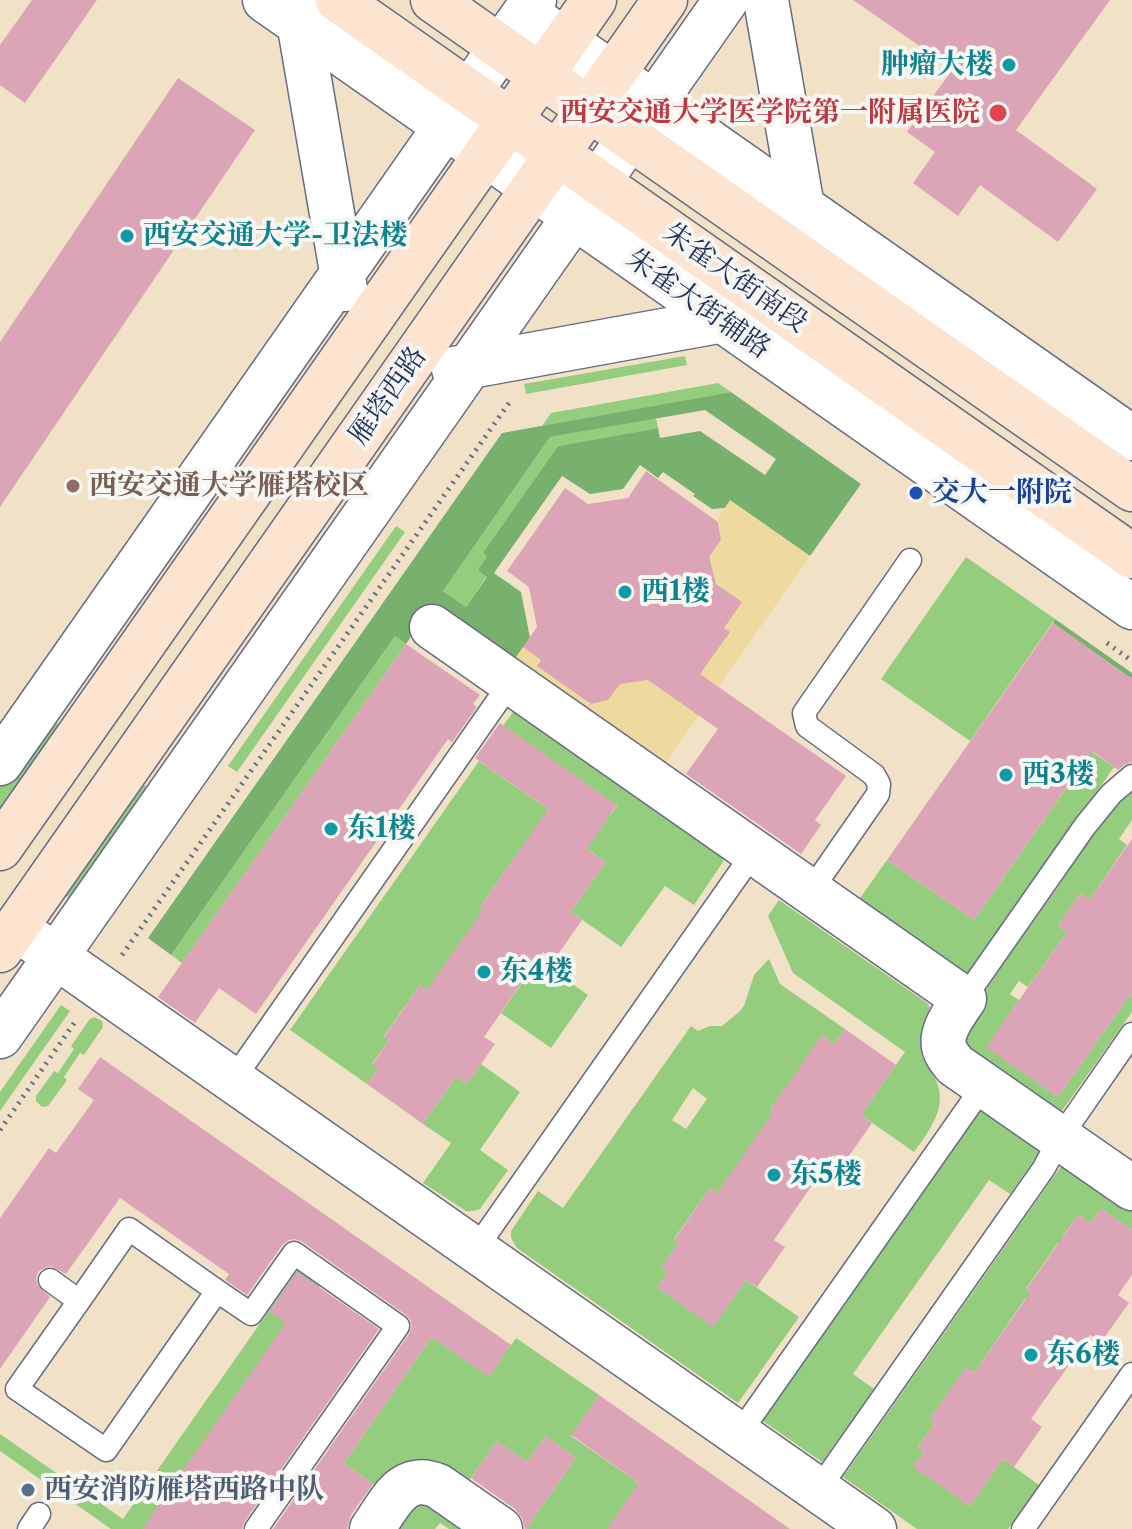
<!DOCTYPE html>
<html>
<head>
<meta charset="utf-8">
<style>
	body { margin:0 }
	canvas { display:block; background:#f1e1c7 }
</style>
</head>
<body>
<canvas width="1132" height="1529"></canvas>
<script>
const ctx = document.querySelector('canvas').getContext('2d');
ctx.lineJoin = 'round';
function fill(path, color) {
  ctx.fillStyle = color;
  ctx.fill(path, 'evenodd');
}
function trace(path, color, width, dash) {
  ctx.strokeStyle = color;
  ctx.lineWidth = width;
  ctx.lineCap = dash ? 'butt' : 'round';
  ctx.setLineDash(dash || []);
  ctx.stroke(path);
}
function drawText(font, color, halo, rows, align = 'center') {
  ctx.font = font + ' "Libre Caslon Text","Noto Serif SC",serif';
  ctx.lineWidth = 8;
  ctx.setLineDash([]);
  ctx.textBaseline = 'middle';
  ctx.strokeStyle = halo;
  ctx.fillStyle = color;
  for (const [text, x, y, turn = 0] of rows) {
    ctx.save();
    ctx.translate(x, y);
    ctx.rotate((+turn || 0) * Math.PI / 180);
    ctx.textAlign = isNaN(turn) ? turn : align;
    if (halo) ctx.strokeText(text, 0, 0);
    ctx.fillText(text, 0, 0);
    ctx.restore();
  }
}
fill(new Path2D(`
	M685 356 687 365 526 394 524 384Z
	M718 383 731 392 542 426 551 413Z
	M656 418 658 428 558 446 483 554 487 556V576L466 607 443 591 550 437Z
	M396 526 405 532 237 772 228 766Z
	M966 557 1055 619 970 741 881 679Z
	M395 636 406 644 182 963 171 955Z
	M518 705 723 855V862L694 905 665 886 621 947 571 912 606 862 555 826 512 861 480 907 492 916 427 990 420 985 384 1036 389 1040 372 1064 378 1069 367 1084 290 1030 479 761 592 840 617 806 503 726Z
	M44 715 65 729 0 822V778Z
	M1079 743 1114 767 973 969 968 972 961 973 856 904 887 860 974 920 1072 780Z
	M137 780 158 795 80 906 59 891Z
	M1132 791V820L1119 839 1127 845 1090 899 1081 893 1058 926 1067 932 1028 987 1019 981 1010 994 1019 1000 987 1047 1058 1097 1132 992V1012L1059 1115 956 1040C985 987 1021 939 1056 890 1079 856 1101 818 1132 791Z
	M779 900 927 1003 930 1007C927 1022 920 1035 921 1050 923 1062 930 1068 935 1078 949 1106 930 1130 914 1152L861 1115 905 1052 793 973 768 916Z
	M769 959 780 984 845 1029 834 1044 823 1036 770 1110 782 1119 717 1193 710 1188 674 1239 678 1243 662 1267 668 1272 657 1287 713 1326 746 1280 799 1317 738 1403 517 1248 511 1238V1231L538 1191 563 1208 691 1026 698 1031 710 1026H722L739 1012 744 1006 754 975ZM693 1088 707 1099 686 1129 672 1120Z
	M538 960 588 995 551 1048 501 1013Z
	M61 1005 70 1011 0 1111V1092Z
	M94 1017 102 1021 103 1027 84 1055 80 1053 64 1077 67 1080 48 1106 42 1107 36 1101V1096L54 1071 58 1073 74 1049 71 1046 90 1019Z
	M481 1064 520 1092 480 1150 508 1170 480 1209 473 1211H466L423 1183 451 1143 423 1124 456 1077 467 1084Z
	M987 1102 1046 1143 1010 1194 989 1180 853 1374 874 1389 822 1462 763 1421Z
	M1067 1158 1132 1204V1230L1101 1209 1091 1223 1078 1215 1063 1236 1076 1245 1058 1243 1026 1289 1038 1299H1025L974 1373 966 1368 930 1419 935 1423 918 1447 924 1452 914 1466 970 1506 1003 1459 1039 1485 1008 1529H917L843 1477Z
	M299 1268 322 1283 143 1529H111L0 1451V1434L123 1519Z
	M432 1337 489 1376 516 1338 599 1395 571 1436 705 1529H526L576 1458 545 1436 527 1462 497 1441 461 1492H384L344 1463Z
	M412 1494 484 1529H449L440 1523 435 1529H386Z`), '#95cd7f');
fill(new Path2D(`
	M731 392 861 484 810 556 731 501 725 508 712 509 693 496 695 494 663 472 658 478 640 465 623 489 590 494 562 476 494 573 521 592 530 638 512 663 431 607 406 644 395 636 171 955 148 938 502 433ZM705 410 776 459 765 475 700 431 660 438 658 428 558 446 483 553 487 557 478 570 487 577 466 607 443 591 550 437Z
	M1055 619 1132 673V679L1053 623Z`), '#78b06e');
fill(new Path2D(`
	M730 500 810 556 662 768 512 663 523 647 541 660 538 667 585 697 587 704 608 700 623 679 629 682 648 680 652 674 729 632 724 628 721 597 706 561 721 540 718 518Z`), '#eeda9e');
fill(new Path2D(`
	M32 0H97L25 103 0 85V45Z
	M853 0H1110L1016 130 1097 189 1058 242 980 185 958 216 913 183 935 152 907 132 953 69Z
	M178 78 255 130 0 507V342Z
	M646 471 718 522 721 540 709 557 716 584 742 602 724 628 730 632 700 674 846 776 815 820 821 825 801 854 686 774 718 729 648 680 620 684 608 700 591 704 537 666 541 660 523 647 537 627 529 587 507 571 524 547 565 488 588 504 628 498Z
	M1053 623 1132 679V762L1124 765 1118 770 1092 751 974 920 887 860Z
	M406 644 480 695 473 704 477 707 452 742 448 739 256 1014 219 988 195 1023 158 997Z
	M500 723 617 805 587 849 606 862 571 912 582 920 554 960 543 952 484 1037 495 1044 467 1084 456 1077 423 1124 367 1084 378 1069 372 1065 389 1040 384 1037 420 985 427 990 483 910 480 907 548 809 475 758Z
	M1132 839V992L1058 1097 986 1047 1067 932 1058 926 1081 893 1090 899Z
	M845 1029 896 1065 861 1115 872 1123 844 1163 833 1155 774 1240 785 1247 757 1287 746 1280 713 1327 657 1287 668 1272 661 1268 678 1243 674 1240 710 1188 717 1193 773 1113 770 1110 822 1035 834 1044Z
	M100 1057 511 1345 489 1377 432 1337 344 1463 373 1484 351 1515 347 1529H273L409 1334 412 1326 410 1319 406 1315 301 1241 294 1239 289 1240 283 1244 247 1295 225 1280 229 1274 120 1198 66 1274 51 1266 44 1268 38 1272 36 1279 38 1286 50 1297 0 1369V1218L49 1148 56 1153 94 1100 78 1089Z
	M1101 1209 1132 1230V1275L1118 1295 1129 1303 1101 1342 1090 1335 1031 1419 1042 1427 1014 1467 1003 1459 970 1506 913 1467 924 1452 918 1447 935 1423 930 1419 966 1367 974 1373 1030 1293 1026 1290 1078 1215 1091 1223Z
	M297 1272 379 1329 245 1521 242 1529H142L286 1323 270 1312Z
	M599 1395 790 1529H607L639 1483 571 1435Z
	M545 1436 576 1458 526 1529H525L522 1518 515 1509 471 1478 497 1441 527 1462Z`), '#dca4b7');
const lane = new Path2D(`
	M810 892 878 794 879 784 874 775 807 726 804 713 910 560
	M964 999 1085 826 1111 794 1132 776
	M233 1080 511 682
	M475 1250 754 852
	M50 1280 79 1301 17 1389 106 1450 217 1291 251 1314 294 1253 398 1326 256 1529
	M79 1301 129 1229 217 1291
	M739 1434 984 1085
	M818 1490 1044 1168 1060 1138 1132 1034
	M29 1529 39 1514
	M1023 1529 1132 1374`);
const street = new Path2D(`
	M265 0 1132 607
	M766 0 805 224
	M297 10 345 289
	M534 19 1132 438
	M454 369 740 317
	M432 627 964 999C954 1014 936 1036 947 1054 949 1058 952 1061 955 1065L1132 1188
	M0 763 534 0
	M34 941 874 1529
	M0 1036 726 0
	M372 1529C390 1504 402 1471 438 1486L500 1529`);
const secondary = new Path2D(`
	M338 0 1132 556
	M433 0 1132 489
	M0 848 594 0
	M0 950 665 0`);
trace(lane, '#666d83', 25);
trace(street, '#666d83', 47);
trace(secondary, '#666d83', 47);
trace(new Path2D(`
	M1107 643 1132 661
	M122 955 511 400
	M0 1130 77 1019`), '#666d83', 5, [2, 6]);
trace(lane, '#fff', 22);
trace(street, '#fff', 44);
trace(secondary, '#fde4d1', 44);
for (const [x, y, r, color] of [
	[1009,65,8,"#0f9aa8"],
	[998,113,10,"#e0444e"],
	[127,236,8,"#0f9aa8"],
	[73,486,8,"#8d6e63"],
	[916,493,8,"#1a4fb4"],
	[625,592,8,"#0f9aa8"],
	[1006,775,8,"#0f9aa8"],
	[331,829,8,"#0f9aa8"],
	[484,972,8,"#0f9aa8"],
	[774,1175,8,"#0f9aa8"],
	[1031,1355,8,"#0f9aa8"],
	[28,1490,8,"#5c6f8a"]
]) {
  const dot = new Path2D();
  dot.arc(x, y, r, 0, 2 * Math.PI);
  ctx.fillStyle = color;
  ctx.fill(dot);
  trace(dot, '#f6f6f2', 3);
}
drawText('bold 28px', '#0d838f', '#f6f6f2', [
	["肿瘤大楼",993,65,"right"],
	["西安交通大学-卫法楼",143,236],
	["西1楼",641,592],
	["西3楼",1022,775],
	["东1楼",347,829],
	["东4楼",500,972],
	["东5楼",790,1175],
	["东6楼",1047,1355]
], 'left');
drawText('bold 28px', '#be3a42', '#f6f6f2', [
	["西安交通大学医学院第一附属医院",980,113]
], 'right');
drawText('28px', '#1b2f5e', '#f6f6f2', [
	["朱雀大街南段",735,278,35],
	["朱雀大街辅路",698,304,35],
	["雁塔西路",388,396,-55]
]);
drawText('bold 28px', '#785e54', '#f6f6f2', [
	["西安交通大学雁塔校区",89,486]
], 'left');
drawText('bold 28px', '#164399', '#f6f6f2', [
	["交大一附院",932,493]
], 'left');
drawText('bold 28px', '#4e5e75', '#f6f6f2', [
	["西安消防雁塔西路中队",44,1490]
], 'left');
</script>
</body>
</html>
